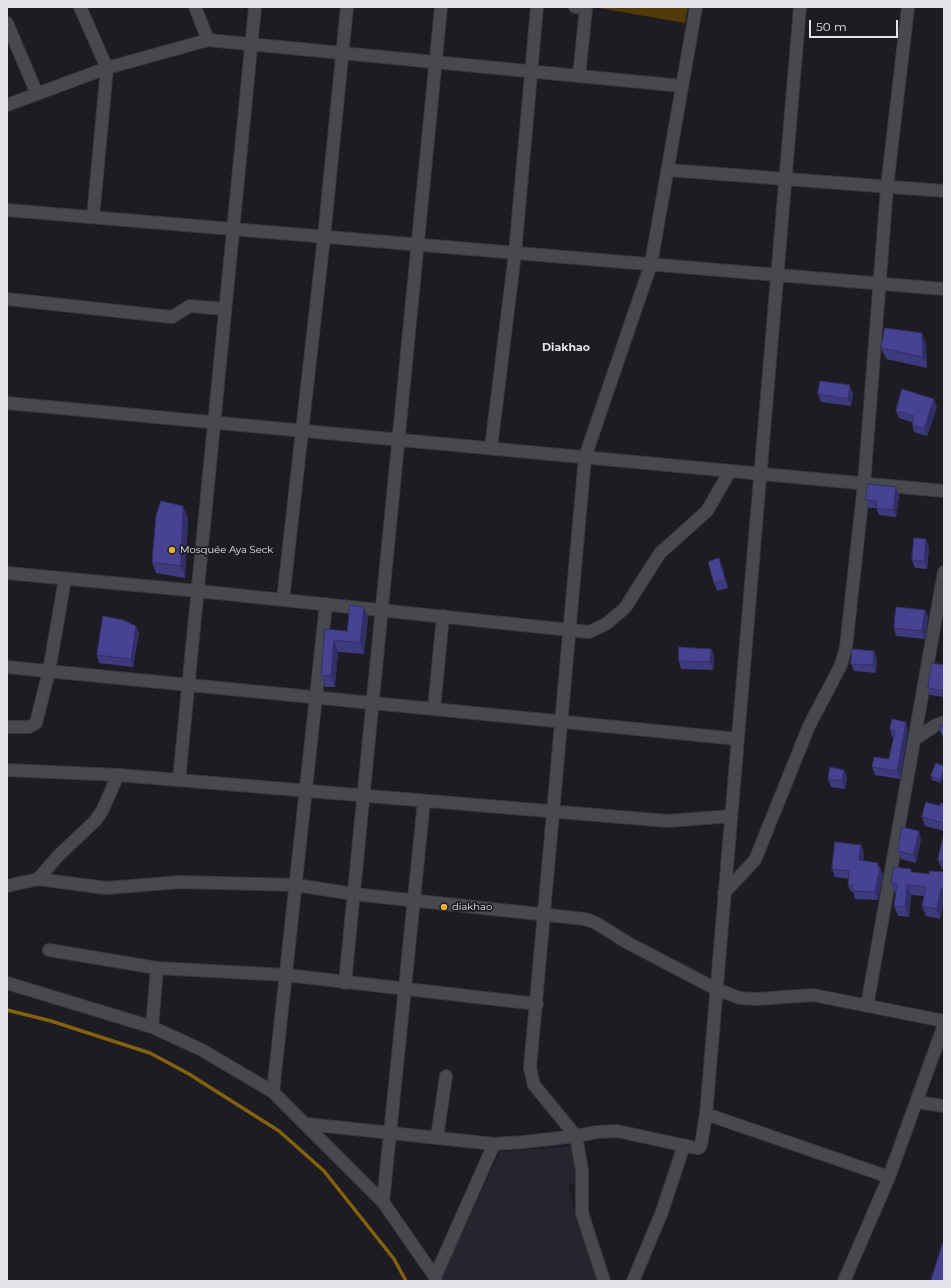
<!DOCTYPE html>
<html>
<head>
<meta charset="utf-8">
<style>
	body { margin:0 }
	#map { position:relative; width:951px; height:1288px; overflow:hidden; background:#1c1c22; font-family:Montserrat,sans-serif }
	canvas { display:block }
	.frame { position:absolute; inset:0; border:8px solid #e4e4e8; pointer-events:none }
	.scale { position:absolute; left:809px; top:20px; width:89px; height:18px; box-sizing:border-box; border:2px solid #e4e4e8; border-top:0; padding-left:5px; font-size:12px; line-height:14px; white-space:nowrap; color:#e4e4e8; -webkit-text-stroke:3px #1c1c22; paint-order:stroke }
</style>
</head>
<body>
<div id="map">
<canvas width="951" height="1288"></canvas>
<div class="frame"></div>
<div class="scale">50 m</div>
</div>
<script>
const ctx = document.querySelector('canvas').getContext('2d');
ctx.lineJoin = 'round';
function fill(path, color) {
  ctx.fillStyle = color;
  ctx.fill(path, 'evenodd');
}
function trace(path, color, width, dash) {
  ctx.strokeStyle = color;
  ctx.lineWidth = width;
  ctx.lineCap = dash ? 'butt' : 'round';
  ctx.setLineDash(dash || []);
  ctx.stroke(path);
}
function drawText(font, color, halo, rows, align = 'center') {
  ctx.font = font + ' Montserrat,sans-serif';
  ctx.lineWidth = 3.5;
  ctx.setLineDash([]);
  ctx.textBaseline = 'middle';
  ctx.strokeStyle = halo;
  ctx.fillStyle = color;
  for (const [text, x, y, turn = 0] of rows) {
    ctx.save();
    ctx.translate(x, y);
    ctx.rotate((+turn || 0) * Math.PI / 180);
    ctx.textAlign = isNaN(turn) ? turn : align;
    if (halo) ctx.strokeText(text, 0, 0);
    ctx.fillText(text, 0, 0);
    ctx.restore();
  }
}
fill(new Path2D(`
	M572 1146 579 1182 568 1185 596 1281H443L441 1277 500 1152Z`), '#24252f');
fill(new Path2D(`
	M599 7H688L685 23 599 8Z`), '#533b07');
trace(new Path2D(`
	M7 1010 51 1021 150 1053 189 1074 279 1131 324 1171 394 1259 406 1281`), '#85610e', 3.5);
const minor = new Path2D(`
	M80 7 107 68 93 217
	M195 7 208 40
	M575 7 586 8 579 76
	M7 23 37 94
	M7 105 107 68 208 40 682 86
	M668 170 944 191
	M7 210 944 289
	M7 299 172 317 190 306 225 309
	M7 403 944 491
	M491 448 515 253 537 7
	M7 573 198 591 589 632 606 624 625 608 660 553 707 511 730 471
	M283 599 324 237 347 7
	M7 667 738 739
	M434 709 443 616
	M7 727H29L36 723 49 671 65 579
	M915 739 936 725 944 722
	M7 770 118 775 668 821 731 816
	M179 780 255 7
	M38 879 59 855 95 821 102 811 118 775
	M7 886 38 879 106 888 180 882 296 885 354 894 585 919 596 923 628 943 716 989 740 998 756 999 813 995 944 1021
	M724 893 755 860 809 726 841 665 846 647 864 484 887 187 908 7
	M49 950 157 968 286 975 537 1004
	M7 983 152 1027 202 1050 273 1092 383 1202 435 1277
	M867 1006 944 572
	M152 1027 157 968
	M273 1092 326 604
	M917 1102 944 1106
	M706 1114 889 1177
	M307 1124 494 1144 524 1142 576 1136 597 1132 617 1131 696 1148H699L701 1145 706 1114 800 7
	M437 1137 446 1076
	M383 1202 424 801
	M436 1281 435 1277 494 1144
	M604 1281 582 1213V1171L576 1136 534 1085 530 1068 585 457 651 264 696 7
	M633 1281 662 1212 684 1145`);
const tertiary = new Path2D(`
	M345 983 441 7
	M844 1281 889 1177 944 1025`);
trace(minor, '#38383c', 14);
trace(tertiary, '#38383c', 14);
trace(minor, '#48484f', 12);
trace(tertiary, '#48484f', 12);
fill(new Path2D(`
	M926 344 927 368 886 359 881 348Z
	M853 393 851 406 821 402 818 394Z
	M937 407 927 436 914 432 912 424V422L899 418 896 411Z
	M899 495 896 517 879 515 876 508H869L866 500Z
	M188 517 185 578 156 573 152 562Z
	M929 547 927 569 915 568 912 560Z
	M722 566 728 588 717 591 714 583Z
	M925 610 928 617 925 639 896 636 894 628Z
	M368 618 364 654 338 652 335 687H325L321 675 325 629 347 631Z
	M139 633 133 667 99 663 97 655Z
	M711 649 714 656 713 670 681 669 679 661Z
	M877 658 876 673 854 671 851 664Z
	M944 665V697L930 695 928 688Z
	M890 729 908 730 900 779 875 775 872 767 889 759 894 738 892 737Z
	M936 763 941 783 932 780 931 776Z
	M844 770 847 777 845 789 831 787 828 779Z
	M944 804V831L925 826 922 817Z
	M944 833V870L942 869 938 860Z
	M921 839 916 863 901 859 898 851Z
	M861 845 864 853 863 861 881 871 883 875 878 900 855 899 853 892H851L848 885 849 879 835 877 832 869Z
	M913 872 929 874 944 872V900L940 919 926 916 922 906 924 896 911 895 909 917 898 916 894 906 896 893H895L891 883Z`), '#3d3a7e');
fill(new Path2D(`
	M922 333 926 344 927 368 923 357Z
	M850 385 853 393 851 406 848 399Z
	M934 399 937 407 927 436 924 429Z
	M896 487 899 495 896 517 893 510Z
	M183 506 188 517 185 578 181 566Z
	M926 539 929 547 927 569 924 561Z
	M719 558 722 566 728 588 725 580Z
	M364 607 368 618 364 654 360 643Z
	M925 610 928 617 925 639 922 631Z
	M136 626 139 633 133 667 131 659Z
	M334 640 338 652 335 687 331 676Z
	M711 649 714 656 713 670 710 662Z
	M874 651 877 658 876 673 873 665Z
	M906 722 908 730 900 779 897 771Z
	M944 769V776L941 783 940 780Z
	M844 770 847 777 845 789 842 781Z
	M919 831 921 839 916 863 913 855Z
	M861 845 864 853 862 868 859 860Z
	M878 863 883 875 878 900 875 892Z
	M907 885 911 895 909 917 905 907Z
	M941 888 944 897V900L940 919 937 909Z`), '#322f66');
const building = new Path2D(`
	M885 328 922 333 923 357 881 348Z
	M820 381 850 385 848 399 818 394Z
	M902 389 934 399 924 429 912 424 914 416 896 411Z
	M868 484 896 487 893 510 876 508 877 501 866 500Z
	M161 501 183 506 181 566 152 562 156 516Z
	M914 538 926 539 924 561 912 560Z
	M719 558 725 580 714 583 708 562Z
	M350 605 364 607 360 643 334 640 331 676 321 675 325 629 347 631Z
	M896 607 925 610 922 631 894 628Z
	M103 616 123 620 136 626 131 659 97 655Z
	M679 647 711 649 710 662 679 661Z
	M852 649 874 651 873 665 851 664Z
	M932 663 944 665V672L943 679H944V691L928 688Z
	M892 719 906 722 897 771 872 767 874 757 889 759 895 731 890 729Z
	M944 725V740L939 727Z
	M936 763 944 766V769L940 780 931 776Z
	M830 767 844 770 842 781 828 779Z
	M926 802 940 806V803L944 804V823L922 817Z
	M902 827 919 831 913 855 898 851Z
	M944 833V862L938 860Z
	M835 842 861 845 859 860 878 863V867H880L875 892 852 891 853 885H848L849 871 832 869Z
	M894 867 911 869V872L929 874 930 871 944 872V889L941 888 937 909 922 906 926 887 907 885 905 907 894 906 897 884 891 883Z
	M944 1239V1281H931Z`);
fill(building, '#474392');
trace(building, '#322f66', 1);
for (const [x, y, r, color] of [
	[172,550,4,"#e6ad36"],
	[444,907,4,"#e6ad36"]
]) {
  const dot = new Path2D();
  dot.arc(x, y, r, 0, 2 * Math.PI);
  ctx.fillStyle = color;
  ctx.fill(dot);
  trace(dot, '#1c1c22', 1.5);
}
drawText('10px', '#e4e4e8', '#1c1c22', [
	["Mosquée Aya Seck",180,550],
	["diakhao",452,907]
], 'left');
drawText('bold 11px', '#e4e4e8', '#1c1c22', [
	["Diakhao",566,348]
]);
</script>
</body>
</html>
